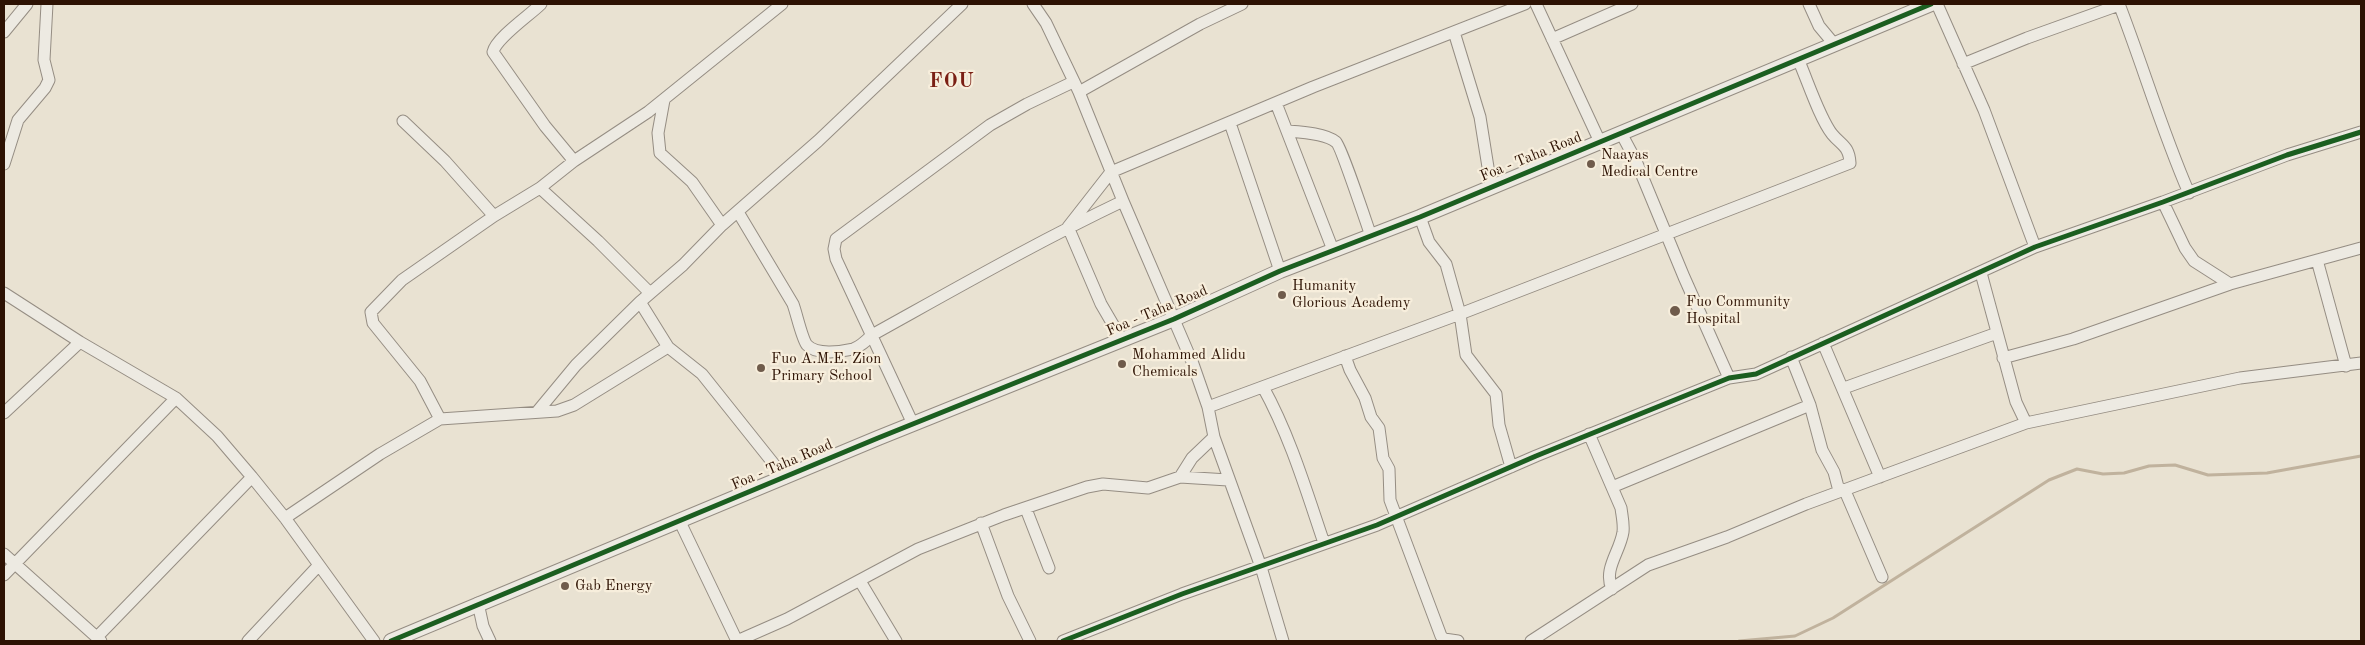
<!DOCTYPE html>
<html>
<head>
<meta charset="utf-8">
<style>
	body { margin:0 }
	#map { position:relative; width:2365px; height:645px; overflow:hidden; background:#e9e2d2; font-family:"Old Standard TT",serif }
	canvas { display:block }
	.frame { position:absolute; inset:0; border:5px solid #2d1203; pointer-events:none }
</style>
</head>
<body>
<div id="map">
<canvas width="2365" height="645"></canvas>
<div class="frame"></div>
</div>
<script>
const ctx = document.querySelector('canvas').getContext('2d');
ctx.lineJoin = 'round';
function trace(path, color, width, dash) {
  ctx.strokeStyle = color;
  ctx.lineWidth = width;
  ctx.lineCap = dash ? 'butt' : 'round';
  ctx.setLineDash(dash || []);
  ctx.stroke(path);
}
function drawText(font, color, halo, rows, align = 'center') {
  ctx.font = font + ' "Old Standard TT",serif';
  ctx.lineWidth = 4.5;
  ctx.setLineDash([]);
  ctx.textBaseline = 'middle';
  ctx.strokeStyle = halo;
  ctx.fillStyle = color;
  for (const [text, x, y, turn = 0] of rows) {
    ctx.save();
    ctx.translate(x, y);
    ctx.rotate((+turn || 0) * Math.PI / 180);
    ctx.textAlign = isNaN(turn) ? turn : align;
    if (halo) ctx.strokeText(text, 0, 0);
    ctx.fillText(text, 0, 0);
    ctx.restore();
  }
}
trace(new Path2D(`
	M1739 641 1795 636 1833 618 2049 480 2077 469 2103 474 2124 473 2149 466 2175 465 2208 475 2267 473 2361 456`), '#c0b29d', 3);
const minor = new Path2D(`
	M541 4C530 15 496 38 493 52L545 126 574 161
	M1033 4 1046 23 1079 92 1123 201 1193 364 1208 407 1214 437 1261 567 1283 641
	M1536 4 1600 142
	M1809 4 1819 26 1834 44
	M1937 4 1984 110 2035 247
	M2119 4C2143 66 2162 131 2189 193
	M4 32 27 4
	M1454 32 1480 117 1491 186
	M1552 39 1632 4
	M1963 64 2027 38 2119 5
	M1079 92 1200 24 1242 4
	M664 100 658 133 660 153 692 182 722 225
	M1276 103 1333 250
	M403 121 445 161 494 216
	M1230 123 1280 271
	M1287 131C1300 132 1325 133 1336 142 1341 146 1366 222 1371 236
	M1621 133 1636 161 1684 277 1729 378
	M4 164 18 120 45 88 49 80 44 60 47 4
	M540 188 598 241 650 293
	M2163 202 2185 248 2194 261 2230 284
	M738 212 793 304C797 315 802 339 807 345 816 355 840 352 853 349 860 347 866 341 872 335 955 289 1037 242 1123 201
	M1420 217 1429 242 1446 264 1460 314 1466 355 1496 394 1499 425 1511 467
	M1068 227 1111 172 1313 87 1525 4
	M1068 227 1101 304 1122 340
	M2317 260 2346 366
	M1981 273 2016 402 2026 423
	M4 293 80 342 176 398 217 436 252 477 285 518 374 641
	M1823 343 1880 477
	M1345 356 1350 370 1365 398 1371 417 1379 428 1383 458 1389 469 1390 500 1441 636 1444 639 1458 641
	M1791 357 1810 405 1822 450 1834 472 1838 487 1845 491 1882 577
	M2003 358 2073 339 2230 284 2361 248
	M1263 387C1290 436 1306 490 1324 543
	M1844 388 1997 333
	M1208 407 1460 314 1850 163C1849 146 1842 146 1832 134 1819 117 1807 79 1798 59
	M537 412 576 365 640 302
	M4 413 80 342
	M440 419 420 381 373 323 371 312 402 280 494 216 540 188 574 161 648 112 782 4
	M913 424 836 259 834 249 836 239 990 125 1027 104 1073 82
	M1589 434 1621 508C1622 516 1624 524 1623 532 1620 552 1603 569 1612 589
	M1180 477 1192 458 1214 437
	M785 478 702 374 668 347 640 302 683 265 722 225 818 141 962 4
	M1612 487 1810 405
	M1026 509 1049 568
	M285 518 380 454 440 419 557 411 574 405 668 347
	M680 522 737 641
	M981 523 1008 596 1030 641
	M4 554 101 641
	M4 575 176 398
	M860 581 896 641
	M478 603 483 626 490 641
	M97 637 252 477
	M248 641 319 565
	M737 641 787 619 918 549 1004 515 1087 487 1103 484 1148 488 1180 477 1228 480
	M1063 641 1182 594 1377 525 1536 456 1729 378 1756 374 2035 247 2163 202 2287 155 2361 132
	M1531 641 1648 565 1727 537 1806 504 2026 423 2240 378 2361 363`);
const tertiary = new Path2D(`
	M391 641 878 438 1174 319 1280 271 1420 217 1931 4`);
trace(minor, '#958d83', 13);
trace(tertiary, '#958d83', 16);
trace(minor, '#edeae2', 11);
trace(tertiary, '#edeae2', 14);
trace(new Path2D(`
	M391 641 878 438 1174 319 1280 271 1420 217 1931 4
	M1063 641 1182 594 1377 525 1536 456 1729 378 1756 374 2035 247 2163 202 2287 155 2361 132`), '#1b5e20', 5);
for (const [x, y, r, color] of [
	[1591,164,5,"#6f5b4b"],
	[1282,295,5,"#6f5b4b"],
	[1675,311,6,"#6f5b4b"],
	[1122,364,5,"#6f5b4b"],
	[761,368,5,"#6f5b4b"],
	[565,586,5,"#6f5b4b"]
]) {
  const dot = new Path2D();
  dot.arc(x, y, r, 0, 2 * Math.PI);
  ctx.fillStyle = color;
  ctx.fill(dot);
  trace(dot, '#f7eedc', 2);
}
drawText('15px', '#2d1203', '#f7eedc', [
	["Naayas",1601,155],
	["Medical Centre",1601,172],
	["Humanity",1292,286],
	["Glorious Academy",1292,303],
	["Fuo Community",1686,302],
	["Hospital",1686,319],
	["Mohammed Alidu",1132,355],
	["Chemicals",1132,372],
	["Fuo A.M.E. Zion",771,359],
	["Primary School",771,376],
	["Gab Energy",575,586]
], 'left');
drawText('15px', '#2d1203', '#f7eedc', [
	["Foa - Taha Road",1531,157,-22],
	["Foa - Taha Road",1157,311,-23],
	["Foa - Taha Road",782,465,-23]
]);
ctx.letterSpacing = '1px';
drawText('bold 20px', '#7a1f14', '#f7eedc', [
	["FOU",952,82]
]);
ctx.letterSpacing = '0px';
</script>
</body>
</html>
